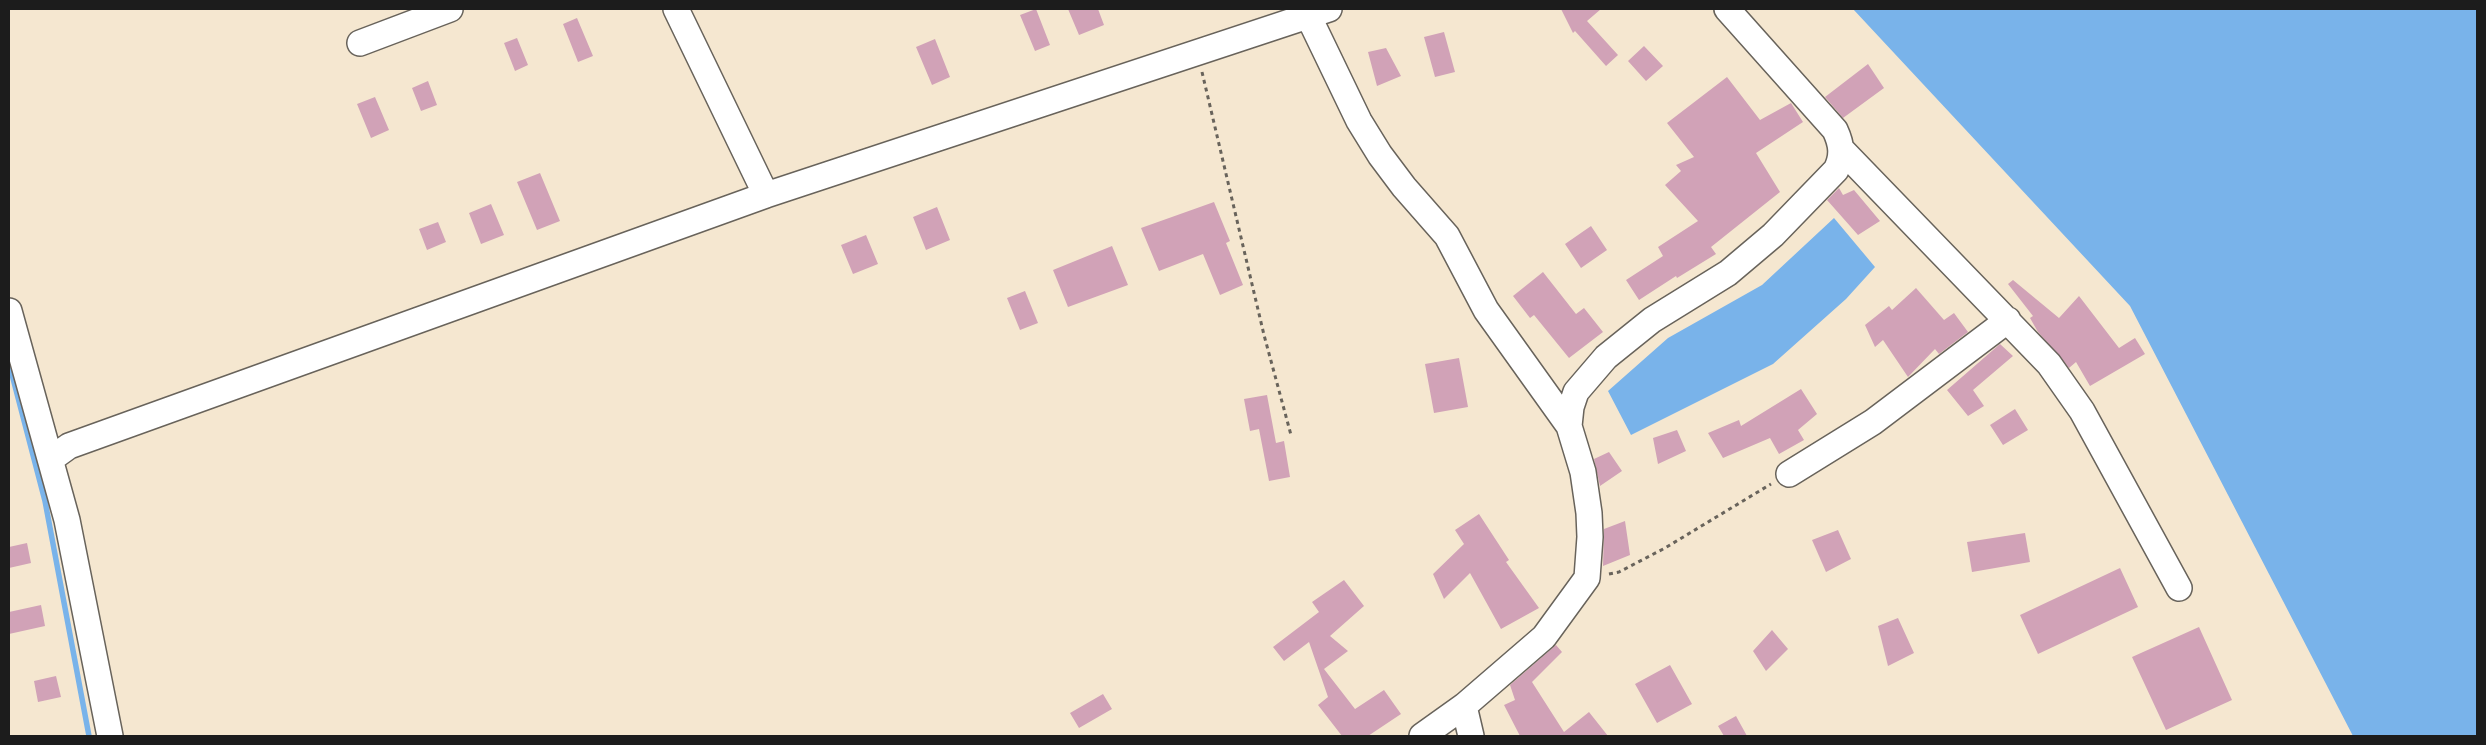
<!DOCTYPE html>
<html>
<head>
<meta charset="utf-8">
<style>
	body { margin:0 }
	#map { position:relative; width:2486px; height:745px; overflow:hidden; background:#f5e7d0; font-family:Delius,sans-serif }
	canvas { display:block }
	.frame { position:absolute; inset:0; border:10px solid #1c1c1c; pointer-events:none }
</style>
</head>
<body>
<div id="map">
<canvas width="2486" height="745"></canvas>
<div class="frame"></div>
</div>
<script>
const ctx = document.querySelector('canvas').getContext('2d');
ctx.lineJoin = 'round';
function fill(path, color) {
  ctx.fillStyle = color;
  ctx.fill(path, 'evenodd');
}
function trace(path, color, width, dash) {
  ctx.strokeStyle = color;
  ctx.lineWidth = width;
  ctx.lineCap = dash ? 'butt' : 'round';
  ctx.setLineDash(dash || []);
  ctx.stroke(path);
}
fill(new Path2D(`
	M1853 9H2477V736H2353L2130 306Z
	M1834 218 1875 267 1846 299 1773 364 1631 435 1608 391 1668 338 1762 285Z`), '#79b3ea');
trace(new Path2D(`
	M9 363 45 501 89 736`), '#79b3ea', 5.5);
fill(new Path2D(`
	M1036 9 1050 45 1035 51 1020 15Z
	M1068 9H1098L1104 25 1079 35Z
	M1561 9H1601L1587 21 1618 55 1606 66 1575 31 1573 33Z
	M577 18 593 56 578 62 563 24Z
	M1444 32 1455 72 1435 77 1424 37Z
	M517 38 528 65 515 71 504 43Z
	M935 39 950 77 932 85 916 47Z
	M1644 46 1663 66 1646 81 1628 61Z
	M1386 48 1401 76 1377 86 1368 52Z
	M1868 64 1884 88 1843 118 1825 97Z
	M1727 77 1760 120 1791 103 1803 122 1756 153 1780 192 1711 247 1716 254 1677 278 1676 276 1639 300 1626 280 1663 256 1658 247 1698 221 1665 185 1681 171 1676 165 1694 157 1667 123Z
	M428 81 437 105 421 111 412 88Z
	M375 97 389 130 371 138 357 104Z
	M540 173 560 221 537 230 517 182Z
	M1839 188 1843 195 1854 190 1880 221 1858 235 1827 200Z
	M1214 202 1230 241 1226 243 1243 285 1220 295 1203 254 1159 271 1141 228Z
	M491 204 504 235 481 244 469 213Z
	M937 207 950 240 926 250 913 217Z
	M438 222 446 242 427 250 419 229Z
	M1591 226 1607 250 1581 268 1565 244Z
	M866 235 878 264 853 274 841 245Z
	M1112 246 1128 285 1068 307 1053 270Z
	M1543 272 1576 314 1584 308 1603 332 1569 358 1534 315 1530 318 1513 296Z
	M2013 280 2059 318 2079 296 2119 348 2135 338 2145 354 2090 386 2076 362 2069 368 2038 332 2030 318 2033 316 2008 284Z
	M1916 288 1944 320 1954 313 1968 332 1939 354 1935 349 1908 377 1883 340 1875 347 1865 325 1889 306 1892 310Z
	M1025 291 1038 323 1020 330 1007 298Z
	M2000 344 2013 356 1973 390 1984 406 1968 416 1947 390Z
	M1459 358 1468 407 1434 413 1425 364Z
	M1801 389 1817 414 1798 430 1804 440 1779 454 1770 438 1723 458 1708 433 1739 420 1741 426Z
	M1267 395 1276 443 1284 441 1290 477 1269 481 1259 429 1250 431 1244 399Z
	M2015 409 2028 430 2003 445 1990 425Z
	M1677 430 1686 451 1658 464 1653 438Z
	M1609 452 1622 471 1600 486 1594 459Z
	M1479 514 1509 560 1506 562 1539 608 1501 629 1470 573 1444 599 1433 574 1464 544 1455 530Z
	M1625 521 1630 555 1603 566 1604 529Z
	M1838 530 1851 559 1826 572 1812 540Z
	M2025 533 2030 562 1972 572 1967 542Z
	M27 543 31 563 9 568V547Z
	M2120 568 2138 607 2038 654 2020 615Z
	M1344 580 1364 606 1330 636 1348 651 1324 669 1355 709 1384 690 1401 714 1368 736H1342L1318 705 1328 697 1309 642 1284 661 1273 647 1319 612 1312 602Z
	M41 605 45 626 9 634V612Z
	M1898 618 1914 653 1888 666 1878 626Z
	M2199 627 2232 700 2166 730 2132 657Z
	M1772 630 1788 649 1766 671 1753 651Z
	M1556 645 1562 652 1532 682 1564 732 1589 712 1608 736H1520L1504 705 1515 700 1510 685Z
	M1670 665 1692 704 1657 723 1635 684Z
	M56 676 61 697 38 702 34 681Z
	M1103 694 1112 709 1079 728 1070 713Z
	M1736 716 1747 736H1724L1718 726Z`), '#d1a2b7');
const minor = new Path2D(`
	M676 9 766 195
	M1305 9 1359 121 1380 155 1404 187 1447 236 1486 310 1569 426 1583 472 1589 513 1590 537 1587 578 1544 637 1464 706 1422 736
	M360 43 450 9
	M1842 150 2049 364 2082 411 2179 588
	M9 311 67 520 110 736
	M1569 426 1571 407 1576 392 1606 357 1652 320 1728 273 1773 235 1836 170C1843 156 1842 145 1835 130L1727 9
	M51 459 69 446 766 195 1329 9
	M1789 474 1873 422 2008 320
	M1464 706 1471 736`);
trace(minor, '#68635b', 28);
trace(new Path2D(`
	M1202 72 1264 335 1291 435
	M1609 574 1619 572 1665 548 1771 484`), '#68635b', 3, [4, 4]);
trace(minor, '#fff', 25);
</script>
</body>
</html>
